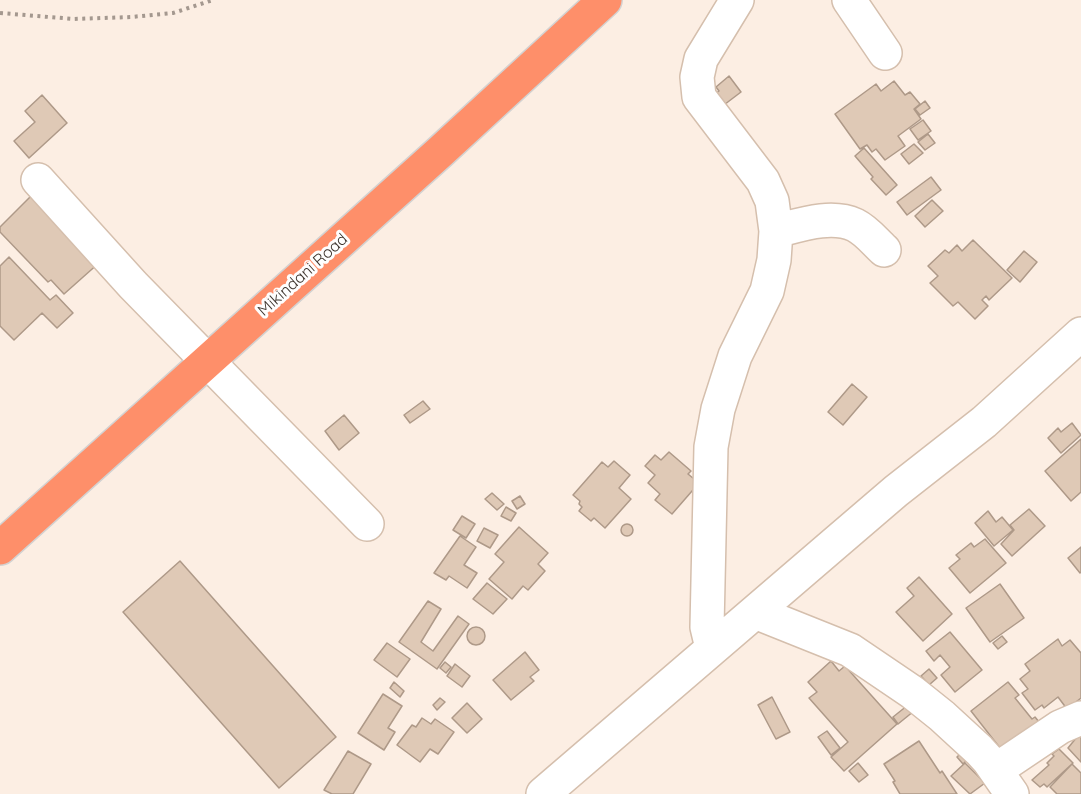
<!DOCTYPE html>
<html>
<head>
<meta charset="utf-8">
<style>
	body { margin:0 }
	canvas { display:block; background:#fceee3 }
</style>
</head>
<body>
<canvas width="1081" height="794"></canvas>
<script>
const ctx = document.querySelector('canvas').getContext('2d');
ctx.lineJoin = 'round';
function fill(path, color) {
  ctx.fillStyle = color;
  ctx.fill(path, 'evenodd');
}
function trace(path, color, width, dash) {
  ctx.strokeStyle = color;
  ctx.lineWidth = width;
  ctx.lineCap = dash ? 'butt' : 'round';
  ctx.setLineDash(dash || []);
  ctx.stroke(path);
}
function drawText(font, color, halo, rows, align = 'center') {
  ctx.font = font + ' Quicksand,sans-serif';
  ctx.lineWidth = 6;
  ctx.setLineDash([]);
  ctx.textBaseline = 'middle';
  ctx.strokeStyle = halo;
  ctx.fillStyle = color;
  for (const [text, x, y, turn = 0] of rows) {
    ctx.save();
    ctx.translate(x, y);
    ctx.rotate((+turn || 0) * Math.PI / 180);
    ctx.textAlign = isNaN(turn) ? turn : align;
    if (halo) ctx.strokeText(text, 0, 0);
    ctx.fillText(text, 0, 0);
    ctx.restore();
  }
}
const building = new Path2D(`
	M729 76 741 92 716 111 707 100 719 91 716 87Z
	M894 81 905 95 910 92 920 104 914 109 921 119 898 136 905 146 885 160 876 149 872 152 867 145 860 149 835 114 876 84 881 91Z
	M42 95 67 123 29 158 14 141 35 122 25 111Z
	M925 101 930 108 920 115 915 109Z
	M923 120 931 131 918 140 910 129Z
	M928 134 935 143 925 150 918 142Z
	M914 144 923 153 909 164 901 154Z
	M864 148 897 185 886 195 871 179 873 177 855 156Z
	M931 177 941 190 907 215 897 202Z
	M36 191 100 262 64 294 51 280 48 282 0 232V227Z
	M932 200 943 211 925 227 915 216Z
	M973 240 1012 278 989 300 986 296 982 300 988 306 975 319 958 302 953 306 930 283 938 276 928 266 945 250 949 253 957 245 962 251Z
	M1024 251 1037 262 1020 282 1007 270Z
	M9 257 50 300 56 295 73 313 57 328 42 313 14 340 0 326V266Z
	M852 384 867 397 843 425 828 412Z
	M423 401 430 409 410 423 404 415Z
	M344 415 359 433 339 450 325 431Z
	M1072 423 1081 435 1061 453 1048 438 1058 428 1061 432Z
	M1081 439V492L1071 501 1045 471Z
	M669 452 691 471 688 474 699 483 672 514 655 500 660 494 648 483 655 475 645 466 655 455 661 460Z
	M614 461 630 475 619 488 631 499 605 528 594 518 591 521 579 511 582 507 579 504 580 501 573 495 602 462 608 467Z
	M492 493 504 504 497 510 485 499Z
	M520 496 525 504 517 509 512 501Z
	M506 507 516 513 511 521 501 516Z
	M1029 509 1045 526 1012 556 1001 544 1014 530 1010 525Z
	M988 511 996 522 1002 517 1013 530 994 546 975 523Z
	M462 516 475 524 466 538 453 530Z
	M621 530a6 6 0 1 1 12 0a6 6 0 1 1-12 0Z
	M519 527 548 553 538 564 545 571 528 590 523 586 512 599 489 579 504 562 495 554Z
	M484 528 498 535 490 548 477 541Z
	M460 536 476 547 464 565 477 573 467 588 449 576 446 580 434 573Z
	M985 539 1006 563 970 593 949 568 960 559 956 555 971 543 974 547Z
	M1081 547V572L1080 573 1068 558Z
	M180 561 336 737 279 788 123 612Z
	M919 577 952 614 923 641 896 612 914 596 907 588Z
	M487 583 507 599 493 614 473 599Z
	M1000 584 1024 618 990 642 966 608Z
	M428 601 441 609 421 642 433 651 458 616 469 624 437 669 399 642Z
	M467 636a9 9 0 1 1 18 0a9 9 0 1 1-18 0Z
	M950 632 982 670 955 692 941 675 950 667 940 655 934 661 926 651Z
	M1002 636 1007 642 998 649 993 643Z
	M1058 639 1062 646 1070 640 1081 653V698L1067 709 1058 697 1044 708 1042 705 1035 710 1022 693 1028 689 1020 679 1030 671 1025 664Z
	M387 643 410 659 397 677 374 660Z
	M525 652 539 670 530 677 534 681 511 700 493 680Z
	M831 661 839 671 845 666 897 724 844 771 831 757 848 742 809 698 817 692 808 682Z
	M445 662 451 667 446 673 440 668Z
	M455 664 470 676 462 687 447 676Z
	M929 669 937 678 929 685 921 676Z
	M394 682 404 691 400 697 390 688Z
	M1008 682 1019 695 1015 698 1032 719 1035 717 1044 728 1007 757 971 711Z
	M383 694 402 706 388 728 395 732 384 750 358 733Z
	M772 697 790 732 776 739 758 705Z
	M440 698 445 702 437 710 433 705Z
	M467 703 482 719 467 733 452 718Z
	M908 705 914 711 898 724 893 717Z
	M422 718 431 724 435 719 454 732 438 754 430 749 420 762 397 745 412 725 416 727Z
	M827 731 840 748 831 755 818 737Z
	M1081 732V762L1068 748Z
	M919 741 940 773 942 771 957 794H900L893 782 895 781 884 764Z
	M1059 749 1073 763 1047 787 1044 784 1040 787 1032 780 1049 765 1047 763 1054 756 1052 754Z
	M964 750 970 757 963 764 957 757Z
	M348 751 371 764 353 794H332L324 790Z
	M858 763 868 775 859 782 849 771Z
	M965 763 985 783 970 794 951 776Z
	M1072 764 1081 773V794H1057L1050 787Z`);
fill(building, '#dfc9b6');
trace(building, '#ae9988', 1.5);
const minor = new Path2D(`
	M849 0 885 53
	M38 180 133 285 367 524
	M776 231C800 225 831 214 855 225 867 231 875 242 884 250
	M755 612 850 650 912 692 942 716 979 750 989 761 1012 794
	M712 648 707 627 711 447 718 409 735 356 767 291 774 260 776 231 772 201 763 181 699 97 697 77 701 59 737 0
	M996 770 1060 727 1081 718
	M543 794 833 545 896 491 984 422 1081 334`);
const highway = new Path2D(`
	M0 548 440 152 605 0`);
trace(minor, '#d5bfad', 36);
trace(highway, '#d4d2d1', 36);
trace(new Path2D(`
	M0 13 74 19 131 17 173 13 213 0`), '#a4988f', 4, [3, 4.5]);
trace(minor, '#fff', 33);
trace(highway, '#fe8f6a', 33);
drawText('16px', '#3d342d', '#fefefe', [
	["Mikindani Road",303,275,-42]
]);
</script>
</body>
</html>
